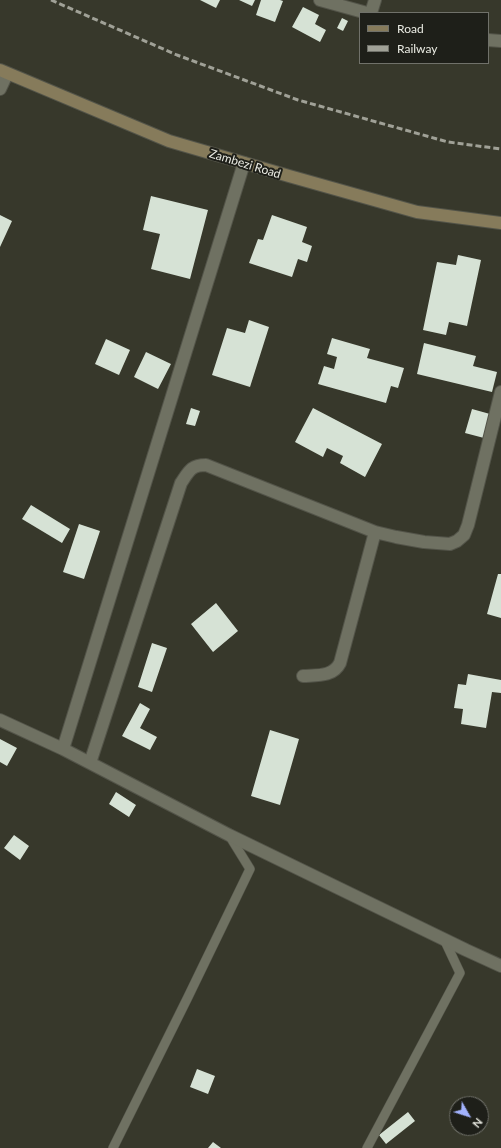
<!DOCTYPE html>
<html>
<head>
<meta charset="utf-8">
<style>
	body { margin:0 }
	#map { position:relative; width:501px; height:1148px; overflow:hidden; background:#37382b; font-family:Lato,sans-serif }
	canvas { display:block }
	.legend { position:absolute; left:359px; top:12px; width:130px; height:52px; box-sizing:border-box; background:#1e1f19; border:1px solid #70716a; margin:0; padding:5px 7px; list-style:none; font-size:12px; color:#eaebe3 }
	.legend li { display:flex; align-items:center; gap:8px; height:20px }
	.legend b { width:20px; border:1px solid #70716a }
	.north { position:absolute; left:449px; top:1096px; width:40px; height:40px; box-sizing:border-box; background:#1e1f19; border:1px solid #70716a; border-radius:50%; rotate:129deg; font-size:11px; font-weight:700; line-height:16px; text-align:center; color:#eaebe3 }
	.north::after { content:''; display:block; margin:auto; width:14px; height:18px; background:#a2b2fd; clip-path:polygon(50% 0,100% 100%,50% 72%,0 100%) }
</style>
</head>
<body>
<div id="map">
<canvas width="501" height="1148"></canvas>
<ul class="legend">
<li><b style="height:5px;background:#867b5b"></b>Road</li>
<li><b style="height:5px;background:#a0a197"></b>Railway</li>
</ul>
<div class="north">N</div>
</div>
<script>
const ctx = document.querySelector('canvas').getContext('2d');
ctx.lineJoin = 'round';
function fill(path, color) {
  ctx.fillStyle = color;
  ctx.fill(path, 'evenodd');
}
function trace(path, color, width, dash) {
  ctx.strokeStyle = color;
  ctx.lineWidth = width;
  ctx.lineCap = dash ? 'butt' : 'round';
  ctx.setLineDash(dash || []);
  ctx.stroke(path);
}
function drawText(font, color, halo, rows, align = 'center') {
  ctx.font = font + ' Lato,sans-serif';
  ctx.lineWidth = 4;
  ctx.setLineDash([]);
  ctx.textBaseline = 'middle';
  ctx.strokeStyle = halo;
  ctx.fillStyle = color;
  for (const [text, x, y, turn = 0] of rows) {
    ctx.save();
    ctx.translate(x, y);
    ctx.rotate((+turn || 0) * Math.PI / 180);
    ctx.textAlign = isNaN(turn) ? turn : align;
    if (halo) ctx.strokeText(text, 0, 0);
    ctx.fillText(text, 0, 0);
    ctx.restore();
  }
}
fill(new Path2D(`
	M200 0H220L216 8Z
	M239 0H255L252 6Z
	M261 0H280L283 1 275 22 256 15Z
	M303 7 319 15 315 24 326 30 320 42 292 27Z
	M342 18 348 21 343 31 337 28Z
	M151 196 208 210 190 279 151 269 160 234 143 230Z
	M0 215 12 221 0 247Z
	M272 215 307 227 302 242 312 246 307 262 298 259 292 277 249 263 258 239 263 240Z
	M458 255 481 260 467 326 449 322 446 335 423 330 437 262 456 265Z
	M249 320 269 327 250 387 212 375 227 328 245 333Z
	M332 338 370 349 367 358 404 368 398 388 391 386 386 403 318 384 324 366 334 369 337 357 327 354Z
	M106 339 130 350 119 375 95 364Z
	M424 343 476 356 473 366 497 372 492 392 417 374Z
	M146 352 171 364 158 389 134 377Z
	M191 408 200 411 195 426 186 424Z
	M313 408 382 444 365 477 340 463 343 456 327 448 323 457 295 442Z
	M472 409 490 414 484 438 465 433Z
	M31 505 70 529 62 543 22 519Z
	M79 524 100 531 84 579 63 572Z
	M498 574H501V618L487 614Z
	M216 603 238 631 213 652 191 624Z
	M152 643 167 648 152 692 138 687Z
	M468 674 501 680V693L492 692 486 728 461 724 463 709 454 708 458 684 466 685Z
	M140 703 150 709 140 728 157 737 150 750 122 736Z
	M270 730 299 739 280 805 251 796Z
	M0 739 17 748 7 766 0 762Z
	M116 792 136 805 129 817 109 804Z
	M14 835 29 846 20 860 4 848Z
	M197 1069 215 1076 208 1094 190 1087Z
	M408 1112 415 1121 386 1144 379 1135Z
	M213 1142 221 1148H208Z`), '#d6e2d5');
const lane = new Path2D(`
	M113 1148 188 997 250 869 229 835
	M367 1148 460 973 444 939`);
const street = new Path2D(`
	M320 0 367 13
	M371 13 375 0
	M488 40 501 41
	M0 89 7 74
	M303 676C317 675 333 677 340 663L375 532
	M0 720 63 749 229 835 466 950 501 966
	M63 749 244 163
	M90 763 181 483C189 471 191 465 206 465L375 532 396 537 424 542 450 544 457 541 464 535 468 525 501 392`);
const secondary = new Path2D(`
	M0 70 169 141 289 176 417 212 501 223`);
trace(lane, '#535449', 10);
trace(street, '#535449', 14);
trace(secondary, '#535449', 14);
trace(lane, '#6f7162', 9);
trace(street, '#6f7162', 12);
trace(secondary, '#867b5b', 12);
trace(new Path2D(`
	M51 0 177 55 298 100 448 142 501 149`), '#a0a197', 3, [6, 3]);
drawText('12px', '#eaebe3', '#1e1f19', [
	["Zambezi Road",245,164,17]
]);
</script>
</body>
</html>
